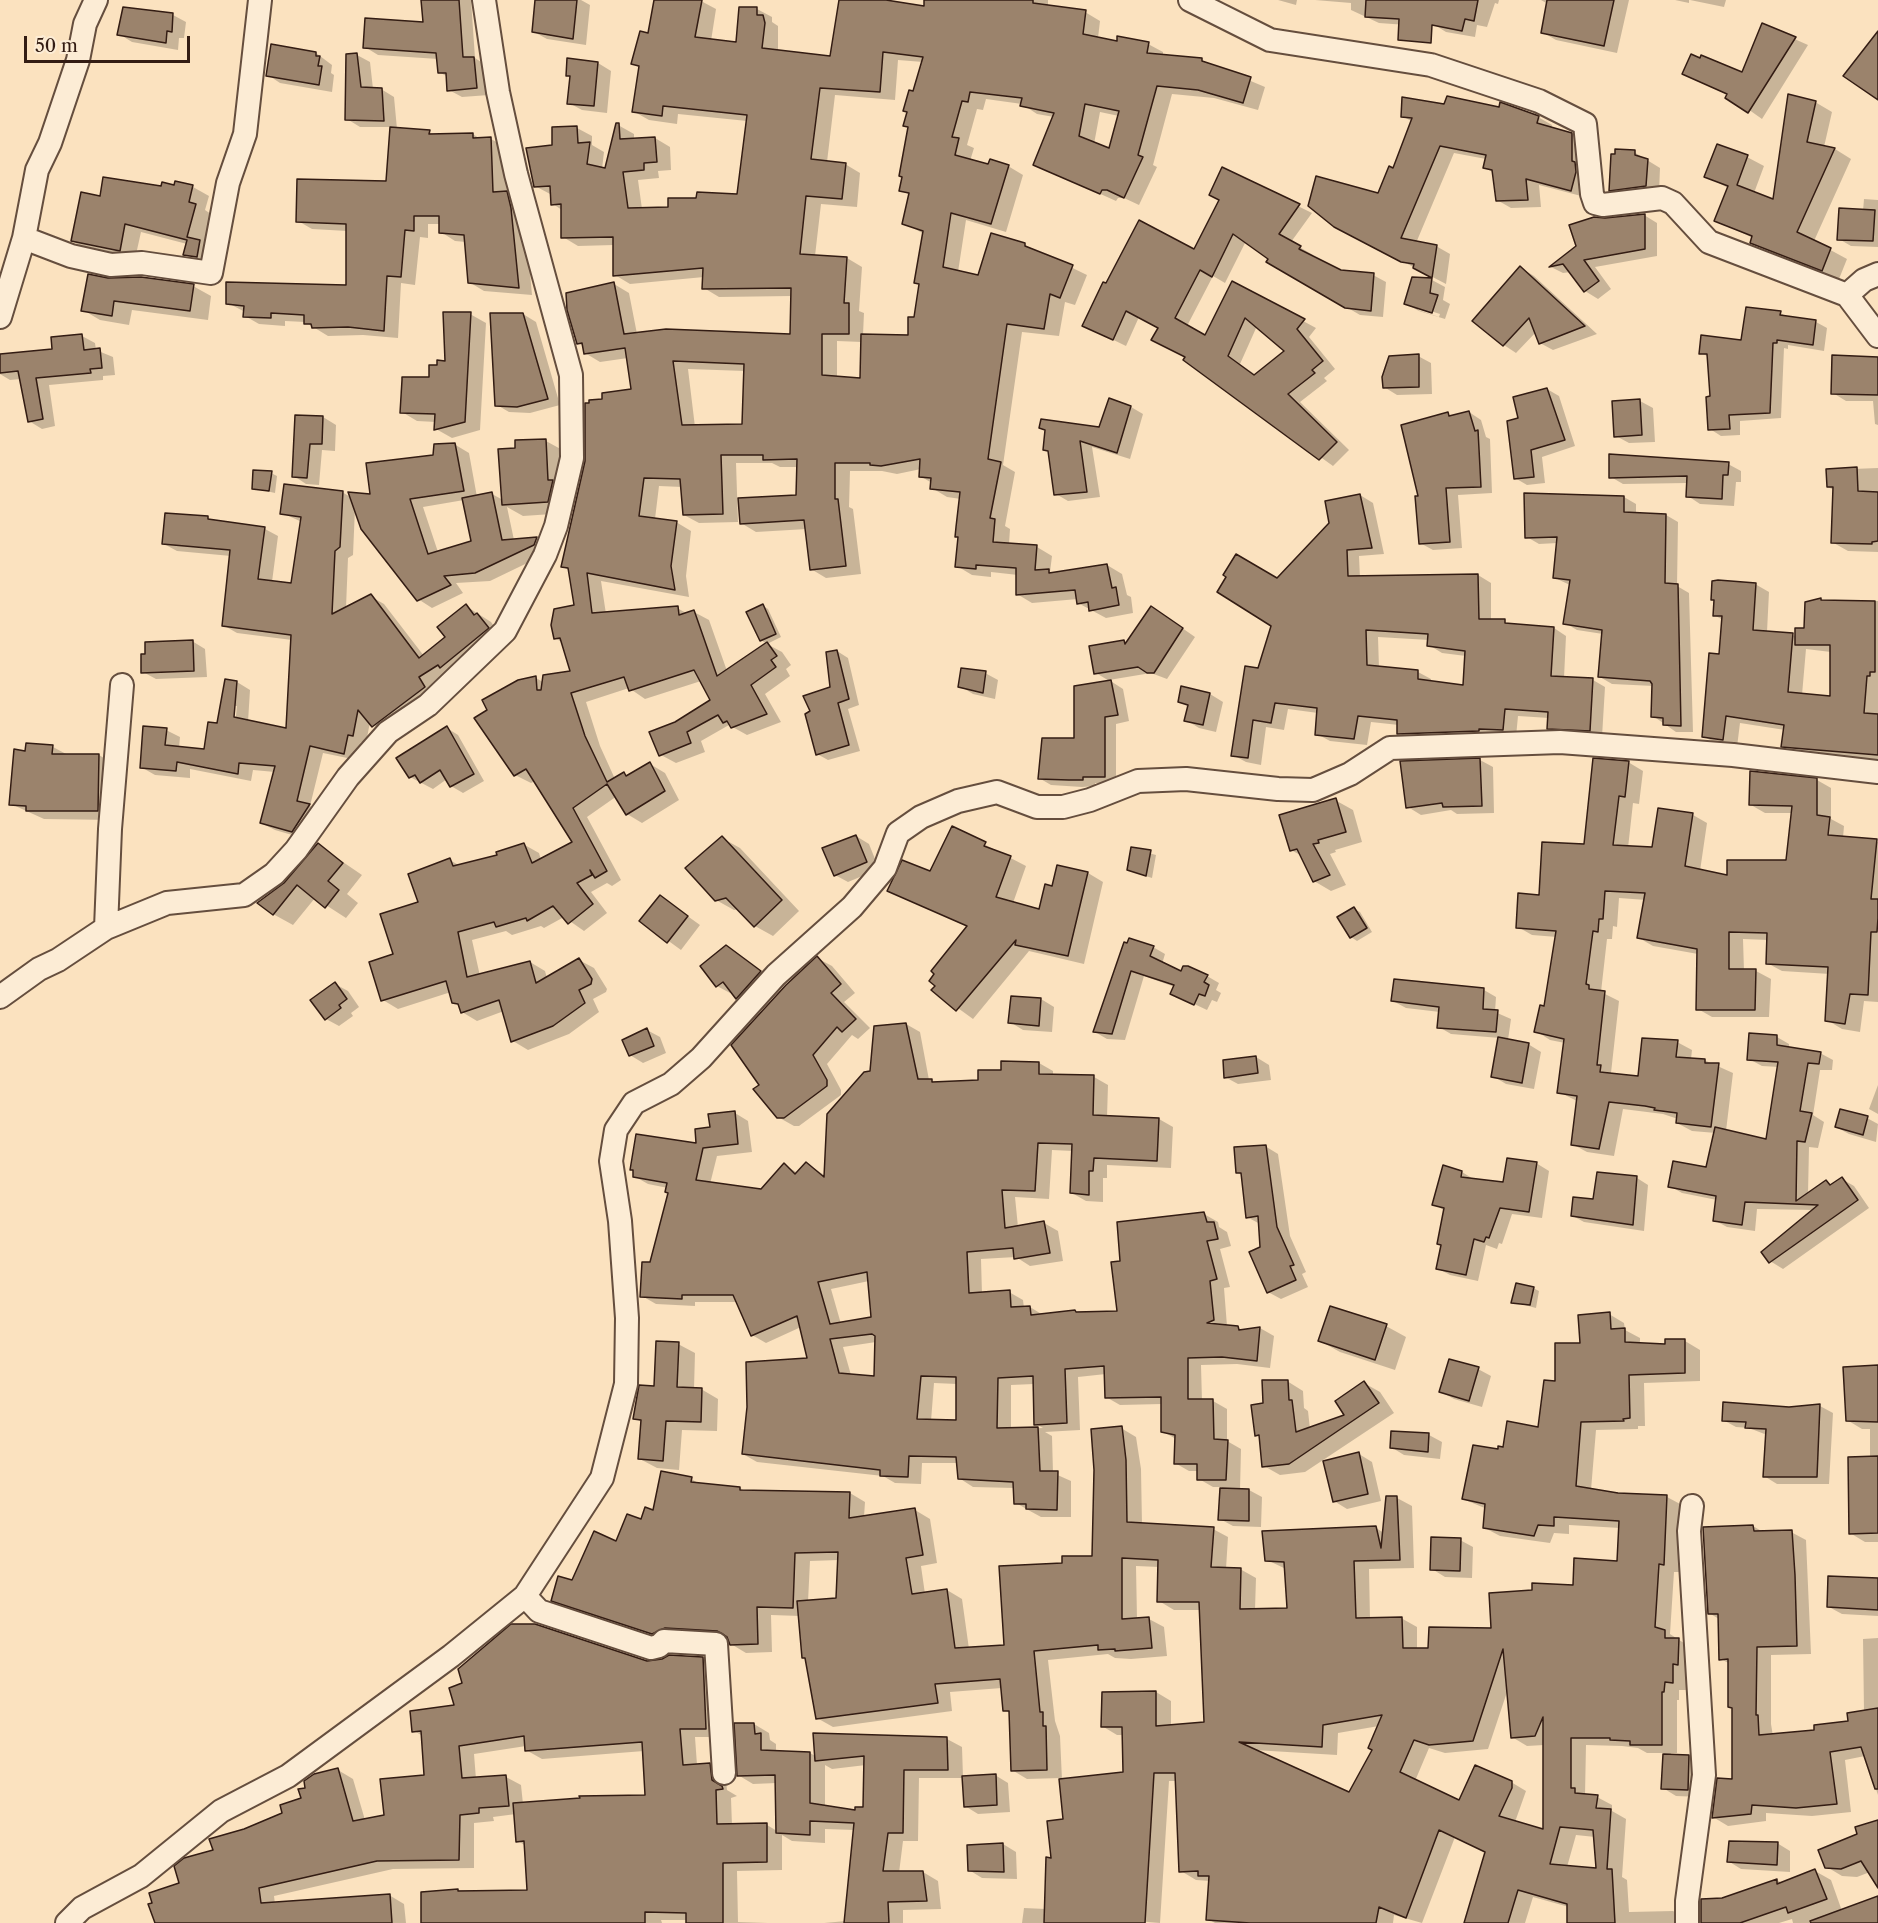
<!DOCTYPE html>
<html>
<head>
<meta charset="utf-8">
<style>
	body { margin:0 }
	#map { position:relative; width:1878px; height:1923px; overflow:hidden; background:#fbe2bf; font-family:"Libre Caslon Text",serif }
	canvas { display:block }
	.scale { position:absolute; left:24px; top:36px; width:166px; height:27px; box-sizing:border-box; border:3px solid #331c13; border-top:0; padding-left:8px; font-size:18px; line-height:21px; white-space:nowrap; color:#331c13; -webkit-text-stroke:4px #fcecd5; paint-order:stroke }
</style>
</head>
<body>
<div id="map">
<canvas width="1878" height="1923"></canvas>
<div class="scale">50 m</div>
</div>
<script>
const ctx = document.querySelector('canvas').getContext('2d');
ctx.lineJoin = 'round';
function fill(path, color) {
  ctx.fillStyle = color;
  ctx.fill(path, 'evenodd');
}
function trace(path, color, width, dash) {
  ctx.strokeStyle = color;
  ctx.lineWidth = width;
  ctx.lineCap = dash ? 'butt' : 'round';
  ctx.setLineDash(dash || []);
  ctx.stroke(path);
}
fill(new Path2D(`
	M423 0H471L475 58 487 66 489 95 462 97 449 90 448 77 439 72 438 59 378 55 365 47 424 24Z
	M537 0H581L590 5 586 45 547 39 534 32Z
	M656 0 701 1 716 9 711 41 738 43 757 9 772 17V22L778 26V51L831 58 841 0H870L925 7 926 0H1048V7L1085 12 1100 21 1098 38 1148 44 1163 52V56L1201 60 1265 87 1258 110 1214 98 1172 94 1153 165 1157 167 1139 205 1124 198H1118L1116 201 1034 164 1054 117 1037 114 1022 104 986 99 983 110 977 109 967 145 974 148 970 161 989 166H1008L1023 175 1006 232 966 220 958 272 979 277 1025 245 1087 275 1075 305 1065 302 1059 336 1022 332 1003 465 1015 472 1005 526 1010 529 1009 544 1037 547 1052 556 1050 572 1054 574 1107 565 1122 574 1127 595 1131 597 1133 613 1106 618 1078 603V599L1032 603 1017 594 1018 575 991 572V577L972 575 957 566 961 499 947 497 932 488V483L920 476 921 469 897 474 882 471H850L849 507 853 509 861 574 826 578 811 569 807 529 756 532 741 523 798 497V467H780L772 463H736L738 522 699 523 684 515 682 487 659 486 655 519 676 522 691 531 686 576 689 597 601 581 606 614 677 608 688 614 694 612 709 620 727 671 767 644 761 640 763 606 768 609 781 637 767 644 782 652 791 665 786 669 790 676 765 694 781 722 747 735 729 725 701 741 705 752 676 763 661 755 676 723 712 700 701 681 645 699 629 688 586 702 600 746 615 779 624 774 628 776 650 764 665 773 679 800 642 823 627 814 617 796 587 817 621 880 612 886 607 883 591 892 607 913 584 931 564 917 544 928 541 926 512 935 506 931 472 940 480 976 530 962 545 971 547 978 579 960 594 968 607 989 606 992 593 999 599 1012 569 1034 528 1050 513 1041 504 1011 477 1021 462 1012 460 1006 453 1002 451 992 398 1009 383 1000 395 955 419 903 450 860 460 866 499 856 523 844 539 853 541 860 574 842 535 781 531 783 515 775 536 678 543 682 572 672 563 643 555 638 576 606 570 571 562 566 604 401 632 391 628 358 600 362 585 353V347L578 343 614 284 629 293 637 334 792 335V296L719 297 704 288V277L630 284 615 275 614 245 578 246 563 237 562 210 553 204 552 195 535 186 554 147 577 128 592 136V145L604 152 602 169H606L618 125 634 134V140L655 138 670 147 671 170 658 171 659 178 638 180 642 209H669L738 196 747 121 678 114 677 124 649 120 633 111 640 68 633 64 649 35ZM898 60 923 62 914 93 901 190 910 195 904 223 924 234 916 282 921 285 916 319 909 336 863 335 864 313 859 311 862 267 847 258 815 256 821 204 857 207 860 173 845 164 827 162 835 95 895 100ZM1100 112 1119 116 1110 150 1094 144ZM837 341 862 342 861 379 837 378ZM688 369 745 371 744 425 695 427Z
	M1278 0H1297L1296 5Z
	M1315 0H1425L1420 26 1379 23 1351 10V3Z
	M1441 0H1499L1498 4 1495 3 1487 27 1477 25 1475 37 1446 32 1433 24Z
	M1541 0H1629L1617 53 1556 40 1542 32 1548 4Z
	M1675 0H1689V3Z
	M1690 0H1726L1724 7Z
	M173 15 186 22 184 38H179L178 50 132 42 119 34Z
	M1763 25 1808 45 1762 119 1728 95 1684 74H1743Z
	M316 53 332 65 331 73 334 75 332 92 280 83 268 75Z
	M357 55 370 62 373 89H381L394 97 397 129 429 132 436 136 473 134 480 139H491L505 147 507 193 521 201 525 217 532 295 484 291 469 282 466 242 455 241 441 232 440 224H428V238L420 237 415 285 401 283 398 338 363 335 328 336 305 322 285 321V326L259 324 245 316V312L228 303 346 286 347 231 312 229 298 221 387 183 392 127H360L347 119Z
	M598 63 611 71 607 113 582 110 569 103 572 77 567 75Z
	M1815 102 1832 112 1824 147 1835 149 1851 159 1814 241 1847 259 1839 279 1769 252 1752 243 1753 238 1715 220 1728 188 1706 176 1747 157 1764 166 1754 193 1774 201Z
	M1402 116 1538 117 1552 125 1551 129 1572 134 1586 142 1585 197 1539 185 1541 207 1511 208 1497 200 1494 173 1484 167 1486 159 1454 153 1416 243 1436 246 1450 254 1446 284 1350 234 1394 170 1413 122Z
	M1634 152 1660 168 1659 193 1623 197 1611 190Z
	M1223 169 1312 213 1291 242 1313 255 1311 257 1340 272 1373 275 1386 282 1383 317 1360 315 1268 261 1270 258 1246 241 1225 283 1213 276 1187 326 1206 337 1233 283 1316 328 1309 337 1335 369 1324 378 1327 381 1300 402 1349 450 1333 466 1185 360 1186 357 1159 328 1139 317 1126 346 1097 332 1106 285 1194 251 1221 200ZM1257 326 1287 351 1256 375 1240 364Z
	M176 183 193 187 209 196 205 210 211 214 204 244 215 250 201 264 185 255 187 244 141 232 135 259 88 250 72 241 101 197 175 187Z
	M1864 199 1878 200V247L1851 246 1839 239 1863 211Z
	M1644 215 1657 223V256L1595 267 1611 289 1598 299 1585 291 1571 272 1563 273 1551 267 1578 247 1605 220Z
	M1521 268 1534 276 1597 334 1553 350 1540 343 1536 332 1516 353 1504 345Z
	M1413 278 1432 280 1445 287 1443 300 1450 304 1445 319 1419 311 1406 304ZM1418 307 1440 314 1439 317 1418 310Z
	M108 280 193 286 211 296 208 320 132 310 129 325 100 320 83 310Z
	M1780 313 1790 318 1816 322 1827 328 1824 351 1788 345V349L1784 348 1781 418 1740 421V435L1721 436 1710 429 1712 398 1709 357 1701 353 1742 342Z
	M470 314 486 323 480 430 452 438 436 429V422L417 421 402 412 438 367 446 362Z
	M523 314 536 322 560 405 530 413 509 412 497 405Z
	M82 336 95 343 96 350 113 357 115 375 103 376V380L49 385 55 426 42 429 29 421 21 379 10 380 0 374V355L54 350Z
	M1418 356 1431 363 1432 394 1397 395 1384 387Z
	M1878 358V425L1875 424 1873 401H1846L1833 393Z
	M1547 389 1559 396 1575 446 1542 457 1545 483 1527 485 1515 478 1520 419Z
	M1640 401 1653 408 1655 442 1629 443 1616 436Z
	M1131 407 1143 414 1130 459 1092 447 1100 497 1068 501 1056 494 1050 452 1044 449 1100 428Z
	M1469 412 1481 420 1486 437 1490 439 1492 493 1458 495 1462 548 1433 550 1420 543V498L1447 414 1453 417Z
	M323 417 336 425 335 451 322 450 319 485 306 484 294 476Z
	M546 441 566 452 567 513 523 516 507 507 514 540 537 538 551 546 548 553 490 581 456 583 463 593 432 608 418 599 355 508 353 555 348 558 346 608 370 596 384 604 424 656 447 637 466 606 491 622 501 636 432 684 437 695 387 734 370 722 366 743 361 742 357 760 323 753 310 806 322 812 306 839 275 830 261 823 275 772 253 770 251 781 190 769V778L155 775 141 767 166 730 180 737 179 748 205 750 237 682 250 690 248 722 288 730 292 640 237 633 223 625 231 556 177 551 164 544 208 518 215 522 265 529 278 536 272 582 292 585 302 522 282 513 342 492 352 498 372 496 454 444 469 453 477 497 492 494 503 500 517 449ZM464 500 473 542 438 552 423 507ZM235 706H237L235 725 233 713Z
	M1728 464 1741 471V482H1736L1734 506 1700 504 1688 496V483L1623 484 1611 477Z
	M1878 468V552L1848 551 1832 542 1834 490 1828 487 1827 470Z
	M271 473 277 476 275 493 253 488Z
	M1360 495 1373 503 1384 554 1359 556 1360 578 1478 575 1491 583V621L1554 628 1566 636 1564 678 1593 680 1605 687 1602 737 1561 736 1548 728 1549 718 1518 716 1516 737 1412 741 1399 733V725L1371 722 1367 745 1330 741 1317 734 1318 713 1288 709 1284 730 1266 727 1261 765 1246 762 1233 755 1273 625 1277 580ZM1378 637 1429 640V645L1442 653 1466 656 1464 687 1431 682V679L1418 672 1379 668Z
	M1624 497 1636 504V514L1666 515 1678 522 1677 586 1689 593 1693 732H1676L1653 716 1654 686 1612 684 1600 677 1603 634 1577 630 1565 623 1570 585 1555 578 1558 543 1539 544 1527 537Z
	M1714 582 1755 584 1769 592 1767 632 1797 636 1806 629V603L1821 599 1826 602 1878 601V761L1797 754 1783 746 1785 730 1740 723 1737 747 1717 744 1703 736 1721 656 1723 620 1714 615ZM1806 649 1831 652V697L1802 695Z
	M1165 616 1195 637 1167 679 1151 673 1109 680 1123 689 1129 721 1116 724V783H1095V786L1082 787 1051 785 1039 778 1076 740 1111 682 1096 673 1124 641 1127 643Z
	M192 641 205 649 207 677 156 679 143 672Z
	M837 651 848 658 859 705 848 709 860 751 828 760 817 754Z
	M985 673 998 680 995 699 973 694 960 686Z
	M1182 688 1210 694 1223 702 1216 732 1199 728 1186 720 1189 707 1179 702Z
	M447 728 458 735 484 781 463 793 451 786 447 779 433 789 410 777Z
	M27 744 53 747 68 755H99L115 765 114 820 44 819 11 804Z
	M1480 760 1493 767 1494 813 1457 814 1451 810 1421 815 1408 807Z
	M1628 762 1643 771 1639 804 1633 803 1628 848 1653 849 1659 809 1693 815 1707 823 1700 871 1729 877 1787 861 1792 813H1765L1751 805 1817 780 1831 788V819L1844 826 1843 838 1878 842V1002L1864 1001 1860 1032 1842 1029 1827 1020 1830 974 1782 971 1767 963 1768 940 1743 939 1744 971H1756L1771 979 1769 1017H1712L1698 1009V954L1653 946 1639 938 1646 900 1619 898 1617 927 1613 926 1612 939H1607L1601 992 1619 1001 1611 1073 1614 1075 1639 1077 1677 1042 1692 1050 1691 1059 1704 1060 1733 1073 1726 1131 1767 1140 1779 1067 1762 1066 1749 1059 1777 1037 1789 1044V1048L1820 1053 1833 1060 1832 1070H1820L1813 1115 1824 1122 1818 1148 1809 1147 1808 1194 1826 1182 1833 1185 1842 1179 1854 1186 1869 1208 1783 1269 1770 1261 1814 1210 1757 1209 1755 1231 1727 1227 1714 1220 1717 1200 1682 1193 1670 1186 1708 1169 1716 1133 1692 1131 1677 1123 1678 1119 1663 1114 1623 1109 1614 1156 1587 1152 1572 1144 1577 1101 1559 1092 1565 1043 1550 1040 1536 1031 1545 1008 1557 937 1532 935 1518 927 1586 846Z
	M1335 800 1353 810 1362 842 1335 850 1336 852 1330 854 1346 885 1331 891 1314 881 1302 856 1291 850Z
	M953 828 1026 866 1013 903 1040 911 1053 887 1058 867 1088 873 1103 882 1084 964 1029 951 973 1019 933 990 968 927 889 890 931 873Z
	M856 836 869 844 879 869 848 882 835 875Z
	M722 838 740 848 799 911 773 936 755 926 739 909 734 910 716 900Z
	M318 845 362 875 347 894 358 903 346 918 315 898 293 925 273 914 285 884Z
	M1133 849 1156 855 1152 878 1130 871Z
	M661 897 700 925 681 950 641 921Z
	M1354 909 1360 912 1372 932 1357 941 1351 937Z
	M1125 944 1153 947 1165 954 1162 964 1181 973 1207 976 1219 983 1216 990 1221 993 1217 1002 1212 1000 1207 1010 1173 994 1175 987 1144 976 1125 1040 1107 1039 1095 1032Z
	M726 947 773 980 750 1005 732 992 730 993 717 986Z
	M817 958 832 966 855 993 844 1002 870 1028 858 1039 852 1035 827 1064 841 1090V1095L799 1126H794L778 1117 761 1086Z
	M335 984 348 991 359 1007 351 1013 353 1016 339 1026 326 1019Z
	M1484 990 1496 997 1495 1012 1511 1019 1508 1040 1528 1044 1541 1052 1534 1089 1506 1084 1493 1076 1500 1038 1451 1034 1439 1027 1440 1012 1406 1008 1393 1001Z
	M1012 997 1041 999 1054 1007 1052 1032 1023 1030 1010 1022Z
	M906 1024 920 1032 929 1080 936 1083 979 1081 1039 1063 1053 1071V1076L1094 1077 1108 1085 1107 1117 1159 1119 1173 1127 1171 1168 1107 1165V1178H1103V1202L1086 1201 1072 1193 1073 1151 1052 1150 1049 1199 1015 1197 1018 1227 1044 1223 1058 1231 1063 1261 1030 1266 1016 1257 981 1259 982 1294 1009 1292 1023 1300 1024 1308 1030 1307 1043 1315 1118 1312 1121 1262 1204 1214 1218 1222 1219 1227 1227 1232 1231 1246 1220 1249 1230 1287 1224 1288 1227 1326 1244 1331 1260 1328 1274 1336 1270 1368 1237 1364 1201 1365 1202 1401H1213L1227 1409V1441L1241 1449 1240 1490H1249L1262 1497 1261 1527 1233 1526 1220 1519 1222 1487H1213L1199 1479V1471H1189L1175 1463 1176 1439 1162 1431V1404L1120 1405 1106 1397V1374L1078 1377 1080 1430 1045 1432 1052 1436 1053 1473 1071 1481V1517H1041L1030 1511 1016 1503 1015 1488 973 1487 959 1478 958 1463H922L921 1484 895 1483 883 1476 757 1462 743 1454 809 1360 801 1327 766 1343 752 1335 738 1302H695V1306L656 1304 642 1296 670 1193 668 1188 648 1184 634 1176 698 1145 712 1128 735 1113 748 1121 752 1152 717 1156 710 1184 761 1191 784 1165 798 1173 807 1164 826 1176 872 1073ZM869 1281 873 1318 841 1324 831 1289ZM876 1342 875 1377 851 1375 843 1347ZM934 1383 957 1384V1421H931ZM1034 1384 1036 1424 1043 1428 1011 1429V1385Z
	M647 1030 660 1037 666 1053 643 1063 630 1055Z
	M1256 1057 1269 1065 1271 1080 1238 1084 1225 1077Z
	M1878 1085V1114L1869 1109Z
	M1867 1118 1878 1124 1876 1142 1849 1134 1836 1127Z
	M1265 1146 1278 1154 1290 1236 1306 1272 1302 1274 1308 1287 1281 1299 1268 1292 1260 1224 1247 1217 1243 1176 1237 1172Z
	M1536 1163 1549 1171 1542 1218 1512 1214 1502 1244 1499 1243 1497 1249 1486 1245 1478 1281 1450 1275 1437 1268 1445 1211 1434 1204 1462 1172 1475 1180 1505 1183Z
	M1637 1178 1648 1185 1644 1231 1584 1222 1573 1216Z
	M1533 1288 1539 1291 1536 1308 1513 1302Z
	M1609 1314 1624 1323 1625 1330 1640 1338V1344L1667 1345 1685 1341 1700 1350V1381L1644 1383 1645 1426H1638V1429L1596 1430 1591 1490 1667 1497 1682 1505 1679 1572H1674L1670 1634 1693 1649 1688 1690H1679V1700H1677V1753H1671L1670 1755 1689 1756 1702 1764 1701 1797 1676 1796 1663 1788 1664 1753H1647L1638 1748 1622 1746 1586 1745 1585 1796 1597 1797 1612 1805V1811L1626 1819 1622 1877 1627 1880 1629 1912 1673 1911 1688 1920 1689 1923H1569V1907L1533 1897 1525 1923H1465L1486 1853 1455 1837 1422 1923 1394 1915 1393 1923H1215L1208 1919 1210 1881 1196 1880 1181 1871 1177 1781H1169L1160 1923 1099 1918 1104 1923H1022L1024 1908 1046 1909 1052 1859 1065 1820 1061 1778 1027 1779 1012 1770 1010 1713 1005 1710 1002 1688 950 1692 952 1711 833 1727 817 1718 800 1616 771 1615 772 1652 746 1653 731 1644 729 1638 681 1635 668 1642 568 1609 553 1600 691 1479 702 1485 740 1488 745 1491 850 1493 865 1502 864 1517 915 1510 930 1519 937 1563 921 1566 925 1594 947 1590 962 1599 969 1649 1006 1647 1063 1564 1093 1558 1121 1428 1136 1437 1141 1469 1142 1525 1213 1529 1228 1537 1226 1569H1240L1256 1578 1255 1610 1289 1609 1286 1569 1267 1560 1376 1528 1384 1533 1397 1498 1412 1506 1414 1568 1369 1569 1370 1619 1401 1618 1417 1627V1649H1429L1493 1629 1618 1563 1620 1528 1569 1525V1534L1554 1533 1550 1543 1500 1536 1485 1528 1487 1509 1463 1499 1499 1451 1539 1429 1557 1383 1581 1344ZM839 1560 838 1599 808 1602 810 1561ZM1136 1566 1159 1567V1601L1174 1610H1201L1205 1724 1171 1726V1701L1156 1692 1102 1726 1117 1735H1124L1125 1773 1062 1780 1060 1736 1055 1721 1048 1660 1108 1654 1115 1658 1131 1659 1167 1656 1164 1627 1149 1619H1137ZM1508 1689 1512 1737 1527 1746 1544 1745V1831L1515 1822 1526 1791 1511 1782 1460 1802 1415 1781 1429 1748 1445 1753 1488 1749ZM1379 1726 1374 1750 1350 1794 1254 1750 1337 1755 1338 1733ZM1576 1835 1595 1837 1597 1870 1567 1867Z
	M1386 1326 1406 1337 1395 1370 1340 1352 1320 1341Z
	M678 1344 695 1353 694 1389H701L718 1399 717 1431 682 1430 679 1470 657 1468 640 1459 643 1423 635 1418 656 1387Z
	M1878 1367V1542H1865L1850 1533 1870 1458V1429H1862L1847 1420Z
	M1478 1369 1491 1376 1482 1407 1454 1399 1441 1392Z
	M1287 1381 1303 1391 1304 1408 1308 1411 1310 1429 1347 1416 1364 1383 1380 1392 1394 1413 1305 1472 1280 1475 1264 1466 1260 1437 1256 1435 1264 1405Z
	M1820 1406 1833 1413 1829 1484H1777L1764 1476 1767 1435 1749 1428 1736 1427 1723 1420Z
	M1393 1432 1429 1435 1442 1442 1440 1459 1404 1455 1391 1447Z
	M1359 1454 1372 1462 1381 1501 1347 1509 1334 1501Z
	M1753 1526 1763 1532H1791L1806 1540 1811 1654 1771 1655V1724L1773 1736 1816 1731 1850 1723 1864 1712 1863 1639 1878 1638V1795L1865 1756 1845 1760 1851 1812 1812 1816 1766 1813V1821L1728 1826 1713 1817 1734 1780V1709L1729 1707 1730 1664 1721 1659 1719 1619 1709 1613Z
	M1460 1540 1473 1547 1472 1578 1445 1577 1432 1569Z
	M1878 1579V1616L1842 1614 1829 1607Z
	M703 1658 718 1667 721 1737H695L697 1765 709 1764 725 1773 727 1790 737 1796 731 1798 732 1826 767 1825 777 1831V1783L753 1784 738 1775 754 1724 769 1733 770 1740 776 1744V1752L810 1753 817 1757 947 1739 962 1747 963 1777 995 1775 1008 1783 1010 1812 978 1814 965 1806 963 1778H919L918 1841H903L899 1873 923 1872 938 1881 941 1909 903 1910V1923H824L846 1921 854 1830 825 1829V1843L792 1841 782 1835V1870L737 1871 738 1922 768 1923H687V1920H661L662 1923H422L458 1890 528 1892 526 1846 518 1841 516 1814 493 1817 494 1821 474 1823V1868L393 1869 274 1896 275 1904 389 1895 404 1904 406 1923H156L181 1884 215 1852 245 1831 284 1814 302 1799 307 1789 338 1770 353 1779 365 1820 385 1816 426 1776 423 1736 414 1731 456 1706 647 1662ZM526 1746V1750L542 1759 644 1751 647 1797 523 1804 521 1785 506 1777 476 1779 474 1754ZM825 1765 832 1769 866 1765 865 1809 856 1812 825 1807Z
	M1878 1821V1885L1870 1872 1857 1877 1842 1876 1827 1867 1858 1835Z
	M1777 1843 1790 1851V1872L1741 1869 1728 1861Z
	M1003 1844 1016 1852 1017 1879 982 1878 969 1870Z
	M1815 1871 1831 1880 1842 1911 1878 1897V1923H1793L1792 1919 1779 1923H1701L1702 1900 1722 1899 1777 1880 1782 1883Z`), '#0003');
const building = new Path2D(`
	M421 0H459L463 57H474L477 88 447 91 446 73H438L436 53 363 48 365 18 423 22Z
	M535 0H577L573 39 532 32Z
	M654 0H702L695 37 736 42 739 7H757V15H763L765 23 762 48 830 56 839 0H886L924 6V0H1033V3L1086 10 1083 34 1117 41V36L1149 42 1147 53 1202 58V61L1251 77 1243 103 1198 90 1157 86 1138 155 1143 157 1124 198 1107 190H1102L1100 194 1033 165 1054 113 1020 106 1022 98 970 92 968 102 962 101 952 137 959 138 955 155 988 164 990 159 1009 165 991 224 951 213 943 267 978 275 991 233 1025 243V246L1073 265 1060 298 1050 294 1044 329 1007 324 988 459 1001 462 990 518 995 519 993 542 1037 545 1035 570 1049 569V573L1107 564 1112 588 1116 587 1119 605 1089 611 1088 602 1077 604 1075 590 1016 595V568L976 565V569L955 567 958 537H955L956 527 960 492 930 489 931 478 919 477 920 459 881 466 870 465V463H835V499H838L846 566 810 570 804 520 740 524 738 498 796 495 797 459 763 460V455H721L723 514 683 515 680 479 644 478 639 516 677 521 671 566 675 590 587 573 592 613 678 606 679 615 694 610 717 676 767 642 777 656 771 660 776 667 751 685 767 714 731 728 727 721 723 723 718 715 687 732 691 743 659 756 649 732 675 722 710 700 694 670 629 691 624 677 571 693 585 736 607 782 624 772 626 776 650 762 665 791 626 815 607 784 573 808 607 871 595 878 590 870 592 875 577 883 593 904 568 924 553 906 527 921 526 918 496 927 494 922 458 932 467 977 530 961 536 983 579 958 592 979 591 984 579 990 585 1003 553 1026 511 1042 499 1000 461 1013 458 1004 452 1003 446 981 381 1001 369 962 393 954 380 914 418 902 408 874 450 858 453 866 497 855 496 852 524 843 532 863 572 842 526 769 514 776 474 718 487 710 482 700 518 680 536 676 537 690H541L543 675 570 671 560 638 554 639 551 625 554 609 574 605 568 568 561 567 585 461V403H589V400L602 399V393L631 389 625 348 584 354 582 343 577 344 567 310 566 293 614 282 624 334 666 329 790 334 791 288 702 289 703 268 613 276V237L561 238V204L551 205 550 186 534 187 526 148 552 145V127L577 126 578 143 590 142 587 164 605 168 616 123H619L620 139 655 137 657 162 644 163V170L623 172 628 208 668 207V198H696L697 192 737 194 747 115 663 106 662 116 632 112 639 66 631 64 640 31 648 33ZM883 52 923 57 913 91 909 90 903 111 907 112 903 126 908 127 899 176 902 177 899 191 909 193 902 224 923 231 914 283 919 284 914 317H908V335L861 334 860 378 822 375V334H849V303H844L847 257 800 254 806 196 842 199 846 163 811 159 820 88 880 92ZM1085 104 1119 111 1109 148 1079 136ZM673 361 744 364 742 424 682 425Z
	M1366 0H1478L1474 21 1465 19 1462 31 1432 25 1431 43 1398 40 1399 19 1365 17Z
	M1547 0H1614L1604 46 1541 33Z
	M123 7 173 13 172 32 167 31 166 43 117 35Z
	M1762 23 1796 37 1748 113 1725 98 1727 94 1682 74 1691 54 1700 58 1701 55 1742 72Z
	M1878 31V100L1843 76Z
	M271 44 316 52V56H320L318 66H322L319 85 266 76Z
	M357 53 361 87 382 88 384 121 345 120 346 54Z
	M567 58 598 62 594 106 567 104 570 76H566Z
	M1788 94 1816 101 1807 142 1835 148 1797 232 1831 248 1822 271 1750 243 1752 236 1714 221 1728 186 1704 177 1717 144 1748 155 1737 185 1773 199Z
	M1447 96 1499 107 1500 102 1539 116 1537 123 1572 133V161L1575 162 1576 172 1571 191 1526 179 1528 200 1496 201 1492 170 1483 168 1486 155 1440 146 1401 238 1437 245 1432 278 1413 268 1414 264 1401 262 1334 227 1308 206 1316 176 1378 193 1389 166 1393 168 1412 118 1401 117 1402 97 1444 104Z
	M390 127 430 130 429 134 473 133V138L491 137 493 192 507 191 511 208 519 288 468 283 464 235 439 233V216H414V231L405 230 401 277 387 276 384 331 348 327 312 328 311 324H304V315L271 313V318L243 317 244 306 226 304V282L346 285V224L296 222 297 179 386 181Z
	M1615 149 1635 150V155L1648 159 1646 186 1609 191 1611 154H1615Z
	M1222 167 1300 204 1279 234 1301 246 1299 249 1341 270 1374 273 1371 311 1345 308 1266 262 1268 259 1233 234 1212 277 1200 270 1175 318 1205 335 1232 281 1305 319 1297 329 1323 361 1312 370 1315 373 1288 394 1337 442 1319 460 1183 360 1185 357 1151 340 1158 328 1126 311 1113 340 1082 326 1103 282 1106 283 1139 220 1194 249 1219 200 1209 195ZM1245 318 1284 351 1254 375 1228 356Z
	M103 177 161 186 162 182 174 185 175 181 193 185 189 202 196 204 187 237 200 240 197 257 183 255 187 240 125 224 120 251 71 241 81 192 100 196Z
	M1839 208 1875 210 1873 241 1837 240Z
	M1645 214V249L1584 260 1599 281 1584 292 1563 264 1549 267 1576 246 1569 225 1594 217 1605 218Z
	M1520 266 1585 326 1539 344 1529 318 1503 346 1472 321Z
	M88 274 108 278 141 277 194 284 190 311 114 301 112 316 81 311Z
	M1412 277 1432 278 1430 293 1438 295 1432 313 1404 304Z
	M1746 307 1781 311 1780 315 1816 320 1813 345 1777 340V343H1773L1770 413 1729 415 1730 429 1708 430 1706 397 1710 396 1707 354H1699L1701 335 1741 340Z
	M443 312H471L465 422 434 430 435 414 400 413 402 380V377H429V365H437V360L445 361Z
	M490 313H523L548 399 517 407 495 406Z
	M82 334 84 350 100 348 102 368 90 369 91 373 36 378 43 419 28 422 18 371 0 373V354L52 349 51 337Z
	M1419 354V387L1383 388 1382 377 1389 356Z
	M1832 355 1878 357V395L1831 394Z
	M1547 388 1565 440 1531 450 1534 477 1514 479 1507 421 1518 418 1513 397Z
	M1109 398 1131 406 1117 453 1080 441 1087 492 1054 495 1048 451 1043 450 1045 430 1039 428 1041 419 1099 427Z
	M1640 399 1642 435 1614 437 1612 401Z
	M1469 411 1475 431 1478 430 1481 487 1446 488 1450 542 1419 544 1415 496H1418L1401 425 1448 412 1449 416Z
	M295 415 323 416 322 444H310L307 478 292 477Z
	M546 439 548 480H553L548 502 502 505 498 449 515 448V440Z
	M455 443 464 491 410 499 428 554 471 541 462 498 492 492 502 540 537 537 534 545 475 573 444 576 451 585 417 601 361 529 348 492 370 494 366 463 433 455 434 444Z
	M1609 454 1729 462 1728 475H1723L1722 499 1686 497 1687 476 1609 478Z
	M1857 467 1858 491 1878 492V541L1872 542V544L1831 543 1833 487H1827L1826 469Z
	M253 470 272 471 269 491 252 489Z
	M284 484 343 491 340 547 335 551 332 614 371 594 419 658 445 637 437 627 466 604 474 615 477 613 489 628 440 668 438 665 419 677 425 687 372 727 358 710 353 736 348 735 344 754 310 746 297 801 310 804 292 832 260 823 275 766 239 763 238 774 177 762 176 771 140 768 143 726 167 728 165 745 204 749 208 722 217 723 225 679 237 681 234 717 286 728 291 635 222 626 230 550 162 544 165 513 208 516V519L265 527 258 579 291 583 301 517 280 514Z
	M1524 493 1624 496V512L1666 514 1665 583 1678 584 1681 726 1663 725V718L1651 717 1652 684 1650 681 1598 677 1602 630 1563 624 1570 580 1553 578 1557 537 1525 538Z
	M1360 494 1372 548 1347 550 1348 576 1478 574 1479 619H1505V623L1554 627 1551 676 1593 678 1590 731 1547 729 1548 712 1505 709 1503 730 1479 729V731L1397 734V720L1358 716 1354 739 1315 735 1317 708 1275 703 1271 723 1253 720 1248 758 1231 756 1245 666 1258 668 1271 626 1217 592 1226 577 1223 575 1236 554 1277 578 1329 523 1325 501ZM1366 630 1428 634 1427 646 1465 651 1463 685 1418 679V670L1367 665Z
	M1718 580 1756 583 1753 630 1793 633 1788 692 1830 696V645H1795V628H1804L1805 602 1821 598V600L1875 601V672H1870V676H1867L1864 713 1878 714V755L1781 747 1784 725 1726 716 1723 740 1702 737 1709 653 1719 654 1722 616H1713L1714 600H1711L1712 581Z
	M763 604 776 634 760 641 746 612Z
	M1151 606 1183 628 1154 673H1147L1138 667 1094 674 1089 646 1124 640 1125 644Z
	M193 640 194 671 141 673V654H145V642Z
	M837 650 849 699 838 703 849 745 816 755 805 714 810 711 803 696 830 687 826 652Z
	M961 668 986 671 983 693 958 687Z
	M1111 680 1118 715 1105 717V777H1083V780H1069L1038 779 1042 738H1074V686Z
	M1181 686 1210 693 1203 725 1184 721 1188 705 1178 702Z
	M447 726 474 774 450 787 440 770 420 783 415 775 409 778 396 758Z
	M26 743 53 745 52 754H99L98 811H26V806L9 805 14 749 25 751Z
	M1480 758 1482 806 1443 807 1442 803 1406 808 1400 761Z
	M1593 758 1629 761 1625 797 1619 796 1613 845 1652 847 1658 808 1693 813 1685 866 1727 875V860H1786L1792 806 1749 805 1750 771 1817 778V815L1830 817 1828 835 1877 839 1871 899H1878V918L1877 932H1871L1868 995 1850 994 1845 1024 1825 1021 1828 967 1766 964 1767 933 1729 932V969H1756L1755 1010H1696L1697 949 1637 938 1645 893 1605 891 1603 919H1599L1598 932 1593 931 1586 984 1589 985V989L1605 991 1597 1065H1601L1600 1072 1638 1076 1642 1038 1678 1040 1676 1057 1705 1059V1063H1719L1711 1127 1676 1123 1677 1113 1654 1110 1655 1108 1645 1106 1609 1102 1599 1149 1571 1145 1577 1096 1557 1093 1564 1039 1534 1032 1540 1005 1544 1006 1556 931 1516 928 1518 893 1539 895 1542 842 1584 844Z
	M1336 798 1346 832 1318 840 1319 843 1313 844 1330 875 1313 882 1297 849 1290 851 1279 815Z
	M952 826 986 842 984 846 1011 856 996 897 1039 909 1045 884 1052 886 1057 865 1088 872 1068 956 1015 945 1016 940 956 1011 931 990 935 986 929 981 934 974 931 971 967 926 887 891 902 860 930 871Z
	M856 835 867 862 834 876 822 848Z
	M722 836 782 900 754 927 726 898 715 901 685 868Z
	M318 843 343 863 328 881 339 890 325 908 297 885 273 915 257 903 284 883Z
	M1131 847 1151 850 1146 876 1127 870Z
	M660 895 688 916 667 943 639 921Z
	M1354 907 1367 928 1350 938 1337 917Z
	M1129 938 1154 946 1150 956 1181 971 1183 966H1188L1208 975 1204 982 1209 985 1205 996 1199 994 1194 1005 1170 994 1174 985 1131 971 1112 1034 1093 1032 1124 942 1127 943Z
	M726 945 761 971 736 999 723 982 716 987 700 966Z
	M817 956 841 984 831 993 856 1019 842 1032 837 1027 813 1055 827 1080V1086L784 1118H777L753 1089 759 1085 731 1045 786 985Z
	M1394 979 1484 988 1483 1009 1498 1010 1496 1032 1437 1028 1439 1007 1391 1001Z
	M335 982 347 999 339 1005 341 1008 325 1020 310 1000Z
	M1011 996 1041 998 1039 1026 1008 1023Z
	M906 1023 918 1079H932V1082L978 1080V1070H1001V1061L1039 1062V1074L1094 1075 1093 1115 1159 1118 1157 1161 1094 1158 1093 1171H1089V1195L1070 1193 1072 1144 1038 1143 1035 1191 1002 1190 1005 1228 1044 1221 1050 1253 1014 1259 1013 1248 967 1252 969 1293 1010 1290 1011 1307 1030 1306 1031 1315 1075 1310 1076 1312 1117 1311 1111 1262 1120 1261 1117 1222 1204 1212 1207 1222H1214L1218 1239 1207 1241 1217 1279 1210 1281 1214 1320 1207 1323 1238 1326 1239 1330 1260 1327 1257 1361 1222 1357 1188 1358V1399H1213L1214 1439 1228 1440 1226 1480H1197V1464H1174L1175 1435 1161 1432V1397L1105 1398 1104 1366 1065 1369 1067 1423 1034 1425 1033 1376 998 1378 997 1428 1038 1427 1040 1471H1058L1057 1510 1026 1509V1504H1014L1013 1482 958 1479 956 1457 909 1456 908 1477 880 1476V1470L742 1454 747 1407 746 1362 807 1358 797 1316 751 1336 733 1295H682V1299L640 1297 642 1262H650L668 1193 665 1192 667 1183 633 1177V1170H630L636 1134 696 1143 695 1129 710 1127 708 1114 735 1111 738 1144 703 1148 696 1180 761 1189 784 1163 795 1174 806 1162 824 1177 827 1114 864 1072 870 1071 874 1026ZM867 1272 871 1317 830 1324 818 1282ZM872 1334 875 1336 874 1376 839 1373 830 1339ZM921 1376 956 1377V1420L917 1419Z
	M647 1028 654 1046 629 1056 622 1040Z
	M1749 1033 1777 1035V1045L1821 1052 1819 1064 1808 1063 1800 1111 1812 1113 1805 1142 1797 1141 1796 1201 1826 1180 1830 1185 1842 1177 1858 1200 1769 1263 1761 1252 1818 1205 1745 1202 1742 1225 1713 1221 1716 1196 1668 1187 1673 1161 1706 1167 1715 1127 1766 1139 1778 1062 1747 1060Z
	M1498 1037 1529 1043 1522 1083 1491 1077Z
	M1256 1056 1258 1073 1224 1078 1223 1060Z
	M1840 1109 1868 1116 1863 1135 1835 1127Z
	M1266 1145 1277 1227 1294 1265 1290 1266 1296 1280 1267 1293 1249 1252 1260 1247 1258 1216 1246 1218 1241 1173H1236L1234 1147Z
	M1507 1158 1537 1162 1529 1212 1500 1208 1489 1238 1486 1237 1484 1242 1474 1239 1466 1275 1436 1269 1441 1245 1437 1244 1444 1208 1432 1205 1443 1165 1462 1171 1461 1177 1503 1182Z
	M1597 1172 1637 1176 1633 1225 1571 1216 1573 1197 1593 1199Z
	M1516 1283 1534 1287 1530 1305 1511 1303Z
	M1330 1306 1387 1324 1375 1360 1318 1341Z
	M1610 1312 1611 1329 1625 1328V1342L1665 1344V1339H1685V1373L1629 1375 1630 1418 1623 1419 1624 1421 1581 1422 1576 1486 1618 1493 1667 1495 1664 1565 1659 1564 1655 1627 1665 1630V1638H1679L1678 1665 1673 1664V1683L1665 1682 1664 1692H1662V1745H1630V1741L1610 1740V1738H1571V1788H1575V1793L1598 1795 1596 1808 1611 1809 1607 1869H1612L1615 1923H1567V1904L1518 1890 1508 1923H1464L1485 1852 1439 1830 1406 1918 1379 1907 1376 1923H1250L1206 1920 1209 1876H1198V1871L1179 1872 1175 1773H1154L1145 1923H1044L1046 1857 1051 1858 1047 1821 1063 1819 1059 1779 1123 1772 1122 1727H1101L1102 1692 1156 1691V1726L1204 1722 1199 1602H1157L1158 1560 1122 1558V1619L1149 1617 1152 1648 1115 1651V1649L1098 1650V1645L1034 1651 1040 1712H1043V1726H1046L1047 1770 1011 1771 1009 1711H1003L1000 1679 935 1684 938 1703 816 1719 805 1658H802L797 1601 836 1598 838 1552 795 1553 793 1608 757 1607 758 1644 730 1645 727 1637 717 1631 665 1628 652 1634 551 1601 558 1576 572 1580 594 1531 616 1541 627 1514 641 1519 645 1507 653 1510 661 1471 692 1477 691 1482 740 1487V1490L850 1492 849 1518 915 1508 923 1555 906 1558 912 1594 947 1589 955 1648 1004 1645 999 1566 1062 1563V1556H1092L1094 1470 1091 1429 1122 1426 1126 1460 1127 1522 1214 1527 1211 1567 1241 1568 1240 1609 1287 1608 1284 1562 1265 1561 1262 1531 1376 1526 1381 1548 1386 1496H1397L1400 1560 1354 1561 1356 1618 1402 1617 1403 1648H1428L1429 1627 1491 1628 1489 1593 1532 1590V1583L1573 1585 1574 1558 1617 1561 1619 1521 1554 1517V1526L1538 1525 1534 1536 1483 1528 1485 1504 1462 1499 1473 1445 1498 1449V1446L1503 1447 1507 1421 1538 1427 1544 1380 1555 1381V1343H1580L1578 1315ZM1503 1649 1511 1738 1535 1736 1543 1717V1829L1499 1816 1512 1788V1781L1475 1765 1459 1800 1400 1772 1414 1740 1429 1745 1473 1741ZM1382 1715 1368 1748 1372 1750 1349 1792 1239 1742 1322 1747 1323 1725ZM1560 1827 1593 1830 1596 1868 1550 1864Z
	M656 1341 679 1342 677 1387 702 1388 701 1422 666 1421 663 1461 638 1459 641 1420 633 1419 639 1385 654 1386Z
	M1449 1359 1479 1367 1469 1401 1439 1392Z
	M1878 1365V1422L1846 1421 1843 1367Z
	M1262 1380H1288L1289 1400H1292L1296 1432 1344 1415 1335 1401 1364 1381 1379 1403 1289 1464 1262 1467 1259 1435 1255 1436 1251 1405 1263 1403Z
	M1723 1402 1789 1407 1820 1404 1817 1477H1763L1766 1429 1745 1428 1746 1422 1722 1421Z
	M1391 1431 1429 1433 1428 1452 1390 1448Z
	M1359 1452 1368 1494 1333 1502 1323 1461Z
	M1878 1456V1533L1849 1534 1848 1457Z
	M1220 1488 1249 1489V1521L1218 1520Z
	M1753 1525 1754 1531 1792 1530 1795 1575 1797 1646 1757 1647 1756 1715H1758L1759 1735 1814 1730V1725L1848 1721 1847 1713 1878 1708V1789H1875L1861 1747 1830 1752 1837 1804 1796 1808 1752 1805 1751 1814 1712 1818 1717 1778 1732 1779V1708L1728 1707V1659L1719 1660 1718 1614H1708L1703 1527Z
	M1431 1537 1461 1538 1460 1571 1430 1570Z
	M1828 1576 1878 1578V1610L1827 1607Z
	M511 1624H535L647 1661 662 1659 669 1655 703 1657 706 1729H680L683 1765 710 1763 712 1780 722 1786 723 1789 716 1790 717 1824 767 1823V1862L723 1863V1923H686V1913L645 1912V1923H421V1892L458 1889V1891L527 1890 524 1841 516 1842 513 1803 580 1798 579 1796 645 1795 642 1742 525 1751 524 1736 459 1746 462 1778 506 1775 509 1806 479 1808V1813L460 1815 459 1860 377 1861 259 1888 261 1903 390 1894 392 1923H155L148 1904 152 1903 149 1893 179 1883 174 1866 184 1858 213 1850 209 1839 244 1829 282 1813 280 1805 301 1798 298 1789 305 1788 304 1781 314 1774 338 1768 353 1821 384 1815 380 1779 424 1775 421 1731 412 1732 410 1711 454 1705 449 1688 462 1683 458 1669Z
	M734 1723H754L755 1734 761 1733V1750L810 1752V1803L855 1810V1807H863L864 1756 815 1761 813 1733 947 1737 948 1770H904L903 1833H888L883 1871H923L927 1901 888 1902 889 1923H844L854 1823 810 1821V1835L776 1833 775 1775 737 1776Z
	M1663 1754 1689 1755 1688 1790 1661 1789Z
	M996 1774 997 1805 964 1807 962 1776Z
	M1878 1820V1888L1861 1861 1841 1869 1825 1868 1818 1850 1857 1834 1855 1827Z
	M1729 1841 1778 1842 1777 1865 1727 1862Z
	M1003 1843 1004 1872 968 1871 967 1845Z
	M1815 1869 1827 1899 1788 1913 1786 1907 1740 1923H1701V1899L1722 1898 1777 1879V1884Z
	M1878 1896V1923H1811L1810 1921Z`);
fill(building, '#9b836c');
trace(building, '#331c13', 1.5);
const minor = new Path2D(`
	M1190 0 1270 40 1431 65 1539 101 1585 124 1592 194 1595 203 1603 205 1662 198 1673 203 1709 242 1847 295 1878 336
	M24 238 71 256 111 265 142 263 211 273 228 183 245 134 260 0
	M1847 295 1864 280 1878 274
	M0 317 24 238 37 170 50 143 78 60 85 24 96 0
	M106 928 110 829 122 685
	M0 997 39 969 58 960 106 928 167 903 244 895 274 874 296 850 348 777 388 732 428 705 505 631 545 555 556 526 572 458 571 375 516 174 498 92 484 0
	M525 1596 539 1611 651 1648 659 1646 664 1641 716 1644 724 1773
	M67 1923 82 1908 141 1876 221 1811 288 1776 451 1656 525 1596 602 1478 626 1384 627 1318 620 1221 611 1161 616 1130 634 1103 671 1084 701 1058 776 975 852 907 885 868 898 833 921 817 958 801 997 792 1037 807H1063L1090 800 1138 781 1186 779 1278 789 1313 790 1350 774 1390 748 1560 742 1733 755 1878 772
	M1687 1923V1901L1704 1775 1689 1531 1692 1506`);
trace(minor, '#654e3e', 26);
trace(minor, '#fcecd5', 22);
</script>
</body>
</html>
